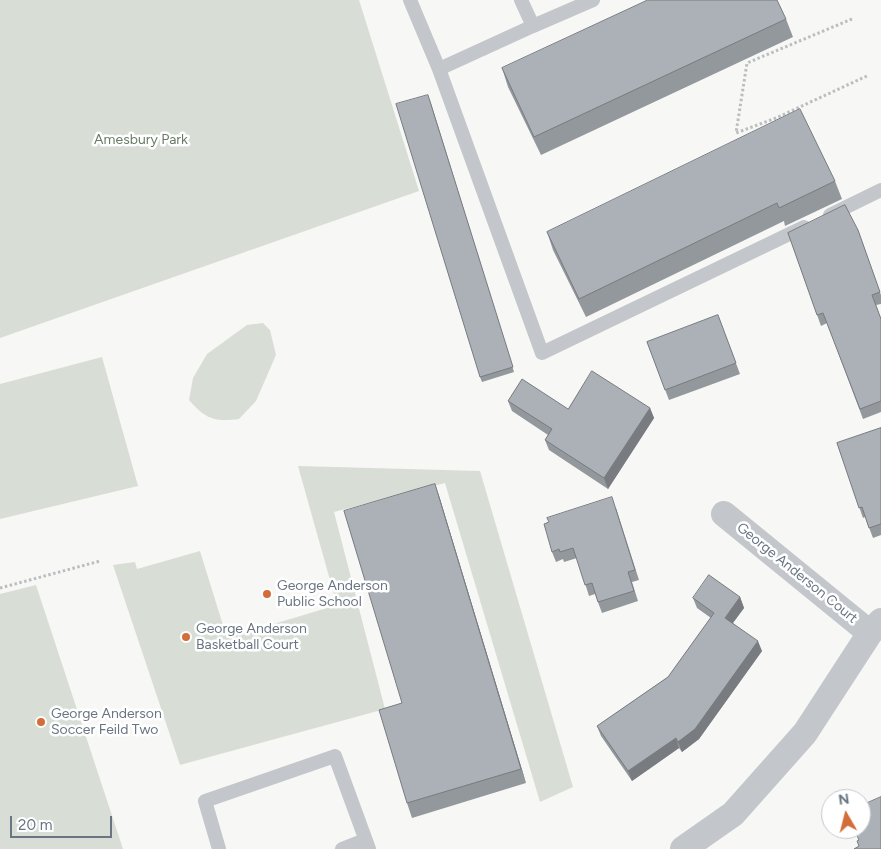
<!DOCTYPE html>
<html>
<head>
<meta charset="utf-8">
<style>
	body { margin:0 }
	#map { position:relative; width:881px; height:849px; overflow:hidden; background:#f7f7f5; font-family:Figtree,sans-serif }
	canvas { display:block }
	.north { position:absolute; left:821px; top:789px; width:50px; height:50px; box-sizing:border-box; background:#fff; border:1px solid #c3c8cd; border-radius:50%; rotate:352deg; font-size:14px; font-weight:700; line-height:20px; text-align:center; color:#697583 }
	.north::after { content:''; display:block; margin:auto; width:18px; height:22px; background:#d36d39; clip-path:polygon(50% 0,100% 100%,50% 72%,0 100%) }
	.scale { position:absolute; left:10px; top:816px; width:102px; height:22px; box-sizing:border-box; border:2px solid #697583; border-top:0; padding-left:6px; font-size:15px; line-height:18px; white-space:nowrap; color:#697583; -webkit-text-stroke:4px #fff; paint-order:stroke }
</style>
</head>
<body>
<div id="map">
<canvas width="881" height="849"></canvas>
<div class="north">N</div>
<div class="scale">20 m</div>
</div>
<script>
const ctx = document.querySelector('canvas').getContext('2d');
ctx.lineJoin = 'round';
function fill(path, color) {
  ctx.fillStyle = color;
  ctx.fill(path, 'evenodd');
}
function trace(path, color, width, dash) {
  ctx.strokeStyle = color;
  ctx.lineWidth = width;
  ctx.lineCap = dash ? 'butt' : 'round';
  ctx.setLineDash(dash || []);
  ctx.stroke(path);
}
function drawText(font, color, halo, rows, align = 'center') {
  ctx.font = font + ' Figtree,sans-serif';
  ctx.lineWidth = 5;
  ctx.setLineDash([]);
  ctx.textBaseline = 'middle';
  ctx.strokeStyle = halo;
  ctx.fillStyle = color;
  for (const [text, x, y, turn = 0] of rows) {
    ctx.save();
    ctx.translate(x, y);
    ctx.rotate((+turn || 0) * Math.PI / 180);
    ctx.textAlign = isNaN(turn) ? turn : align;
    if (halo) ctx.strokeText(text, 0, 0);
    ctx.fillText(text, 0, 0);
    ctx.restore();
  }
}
fill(new Path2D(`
	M0 0H359L419 191 0 338Z
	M263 323 270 330 276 355 256 401 239 419C213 422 206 419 189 400L193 378 207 354 247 325Z
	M102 357 138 486 0 519V384Z
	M298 466 480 471 573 787 540 802 445 483 334 512 385 709 180 765 113 565 135 562 137 569 200 551 227 638 337 605Z
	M36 585 123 849H0V594Z`), '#d8ded6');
trace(new Path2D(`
	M852 19 747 63 736 133 776 118 869 75
	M0 588 100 561`), '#bbbdc0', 3, [2.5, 2.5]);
trace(new Path2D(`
	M410 0 439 69 542 353 804 227
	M521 0 533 26 593 0
	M439 69 533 26
	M830 215 881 190
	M219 849 205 801 335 756 369 849
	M342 849 365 840`), '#c3c6ca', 14);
trace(new Path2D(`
	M724 514 870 633
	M683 849 733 814 805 733 870 633 881 621`), '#c3c6ca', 26);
fill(new Path2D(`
	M786 19 793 37 541 155 508 87 502 68Z
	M430 100 514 372 482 382 480 377Z
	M835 181 842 199 785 226 784 221 586 317 553 250 547 232Z
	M858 230 881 295V304L876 305 881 319V412L863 419 827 323 821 326 788 233Z
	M718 315 740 374 669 400 647 342Z
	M508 401 568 409 650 408 654 418 608 489 549 450 545 440 548 435 512 411Z
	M881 428V535L873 538 865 517 863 518 837 443Z
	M435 484 440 499 526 783 412 818 407 803 402 703Z
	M616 508 639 580 632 582 638 601 602 613 595 594 589 596 577 558 564 562 563 559 556 562 552 552Z
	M740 597 744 608 733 623 762 651 699 739 682 752 679 748 632 781 601 736 597 726 668 677 711 618 697 608 693 598Z`), '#93989d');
fill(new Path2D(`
	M650 408 654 418 608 489 604 478Z
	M435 484 440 499 526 783 521 769Z
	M740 597 744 608 729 628 725 618Z
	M758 641 762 651 699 739 682 752 678 742Z
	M676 738 679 748 632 781 628 771Z`), '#787c80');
const building = new Path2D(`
	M648 0H777L786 19 534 137 502 68Z
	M428 95 513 367 480 377 396 104Z
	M800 109 835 181 779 208 777 203 579 299 547 232Z
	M845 205 858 230 880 292 872 295 881 319V401L860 409 823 313 817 315 788 233Z
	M718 315 736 363 665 390 647 342Z
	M592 371 650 408 604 478 545 440 552 429 508 401 522 379 568 409Z
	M881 428V524L869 528 862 507 859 508 837 443Z
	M435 484 521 769 407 803 379 710 402 703 344 511Z
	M612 497 635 570 628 572 634 591 598 602 592 583 585 585 573 548 560 552 559 549 552 552 544 524 549 522 547 518Z
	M709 575 740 597 725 618 758 641 695 729 678 742 676 738 628 771 597 726 668 677 714 613 693 598Z
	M881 797V849H854L859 846 857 841 859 840 854 829H861V821L868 817 863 805Z`);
fill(building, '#abb1b7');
trace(building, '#787c80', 1);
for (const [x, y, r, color] of [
	[267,594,5,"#d36d39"],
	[186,637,5,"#d36d39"],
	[41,722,5,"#d36d39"]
]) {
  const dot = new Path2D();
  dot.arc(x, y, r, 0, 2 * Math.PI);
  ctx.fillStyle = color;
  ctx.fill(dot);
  trace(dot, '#fff', 2);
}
drawText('14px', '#697b67', '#fff', [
	["Amesbury Park",141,140]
]);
drawText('14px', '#697583', '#fff', [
	["George Anderson Court",797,573,39]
]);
drawText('14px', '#697583', '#fff', [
	["George Anderson",277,586],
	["Public School",277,602],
	["George Anderson",196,629],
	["Basketball Court",196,645],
	["George Anderson",51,714],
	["Soccer Feild Two",51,730]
], 'left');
</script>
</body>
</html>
